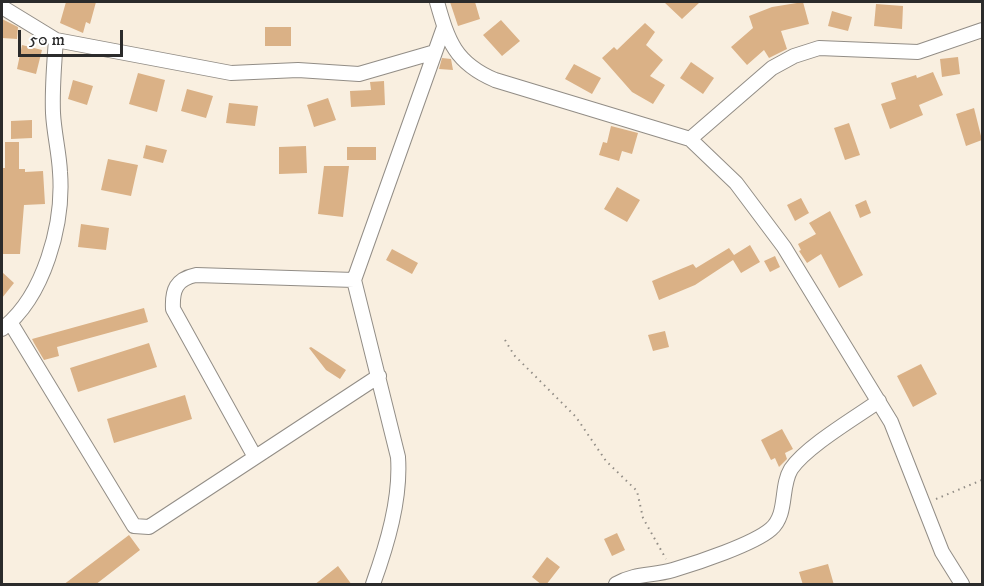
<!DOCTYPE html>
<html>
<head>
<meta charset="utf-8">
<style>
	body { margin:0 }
	#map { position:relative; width:984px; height:586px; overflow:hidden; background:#f9efe0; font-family:"IM FELL DW Pica",serif }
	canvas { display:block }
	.frame { position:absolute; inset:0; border:3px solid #2b2b2b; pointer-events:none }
	.scale { position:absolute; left:18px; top:30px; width:105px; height:27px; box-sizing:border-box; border:3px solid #2b2b2b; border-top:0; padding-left:8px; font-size:18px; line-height:21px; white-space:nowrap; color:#2b2b2b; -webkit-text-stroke:4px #fff; paint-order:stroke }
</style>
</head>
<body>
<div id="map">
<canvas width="984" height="586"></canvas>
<div class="frame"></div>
<div class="scale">50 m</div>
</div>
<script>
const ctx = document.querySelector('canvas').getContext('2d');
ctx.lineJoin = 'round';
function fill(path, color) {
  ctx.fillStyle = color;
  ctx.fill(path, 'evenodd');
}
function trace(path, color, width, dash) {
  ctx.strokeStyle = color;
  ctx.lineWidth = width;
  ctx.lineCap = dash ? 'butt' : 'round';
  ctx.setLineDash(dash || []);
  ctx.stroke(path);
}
fill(new Path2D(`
	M66 2H96L90 24 86 22 83 33 60 23Z
	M450 2H475L480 19 458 26Z
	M664 2H700L682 19Z
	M803 2 809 24 781 31 787 49 769 58 764 50 747 65 731 47 753 28 749 16 772 7Z
	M876 4 903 6 902 29 874 26Z
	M832 11 852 17 848 31 828 26Z
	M2 19 18 27 17 39 2 38Z
	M501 20 520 41 502 56 483 35Z
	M645 23 655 32 646 45 663 60 650 76 665 85 653 104 632 92 602 58 614 47 617 50Z
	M265 27H291V46H265Z
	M22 45 42 50 36 74 17 69Z
	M958 57 960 74 942 77 940 59Z
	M442 58 451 59 453 70 439 69Z
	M691 62 714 78 703 94 680 78Z
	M574 64 601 78 592 94 565 79Z
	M933 72 943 95 919 105 923 115 890 129 881 104 896 99 891 83 916 75 917 78Z
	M138 73 165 80 157 112 129 104Z
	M73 80 93 86 87 105 68 99Z
	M384 81 385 105 351 107 350 91 371 90 370 82Z
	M187 89 213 96 206 118 181 111Z
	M328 98 336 120 314 127 307 105Z
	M229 103 258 106 255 126 226 123Z
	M974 108 982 140 966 146 956 114Z
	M32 120V138L11 139V121Z
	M849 123 860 155 845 160 834 128Z
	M611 126 638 133 632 154 622 151 619 161 599 155 603 142 607 143Z
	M5 142H19V169H25V172L43 171 45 204 24 205 20 254H2V168H5Z
	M146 145 167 150 163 163 143 158Z
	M306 146 307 173 279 174V147Z
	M347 147H376V160H347Z
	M108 159 138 165 131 196 101 190Z
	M324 166H349L343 217 318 214Z
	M617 187 640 200 627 222 604 209Z
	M801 198 809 213 795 221 787 205Z
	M866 200 871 213 860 218 855 205Z
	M830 211 863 275 839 288 821 254 807 263 799 251 801 250 798 244 816 234 809 223Z
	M81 224 109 228 106 250 78 247Z
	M750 245 760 262 741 273 733 260 695 285 659 300 652 281 693 264 696 268 729 248 734 255Z
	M392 249 418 263 412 274 386 260Z
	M775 256 780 267 770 272 764 261Z
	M2 272 14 283 2 298Z
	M144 308 148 322 57 347 59 356 44 360 34 343 32 339Z
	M665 331 669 347 653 351 648 335Z
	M149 343 157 367 78 392 70 368Z
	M311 347 346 370 340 379 326 370 309 348Z
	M921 364 937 394 913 407 897 376Z
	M185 395 192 419 114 443 107 419Z
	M782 429 793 449 785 453 787 459 779 467 775 458 771 460 761 440Z
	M617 533 625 550 612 556 604 539Z
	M129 535 140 550 95 585H63Z
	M547 557 560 567 546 585H542L532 577Z
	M828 564 834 585H803L799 572Z
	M338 566 352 585H314Z`), '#dab186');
const street = new Path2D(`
	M437 2C448 41 455 63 495 80L690 139 736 183 784 247 891 422 942 552 962 584
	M2 7 56 40 231 73 298 70 359 74 435 52
	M690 139 772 68 794 56 819 48 918 52 982 30
	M10 322 134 526 149 527 379 376
	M2 329C44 297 64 224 60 172 59 152 54 133 53 113 52 88 54 64 56 40
	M255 457 173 309C172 290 176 279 196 275L354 280
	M373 584C387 545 401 499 398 457L354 280 444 27
	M616 584C635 573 653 576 673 570 697 563 754 544 771 529 788 514 780 487 791 469 807 446 855 418 879 401`);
trace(street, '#928d86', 16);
trace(new Path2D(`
	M505 340 514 355 576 417 606 461 637 491 643 518 666 559
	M936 499 982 480`), '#928d86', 2, [1.5, 4.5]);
trace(street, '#fff', 14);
</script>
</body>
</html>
